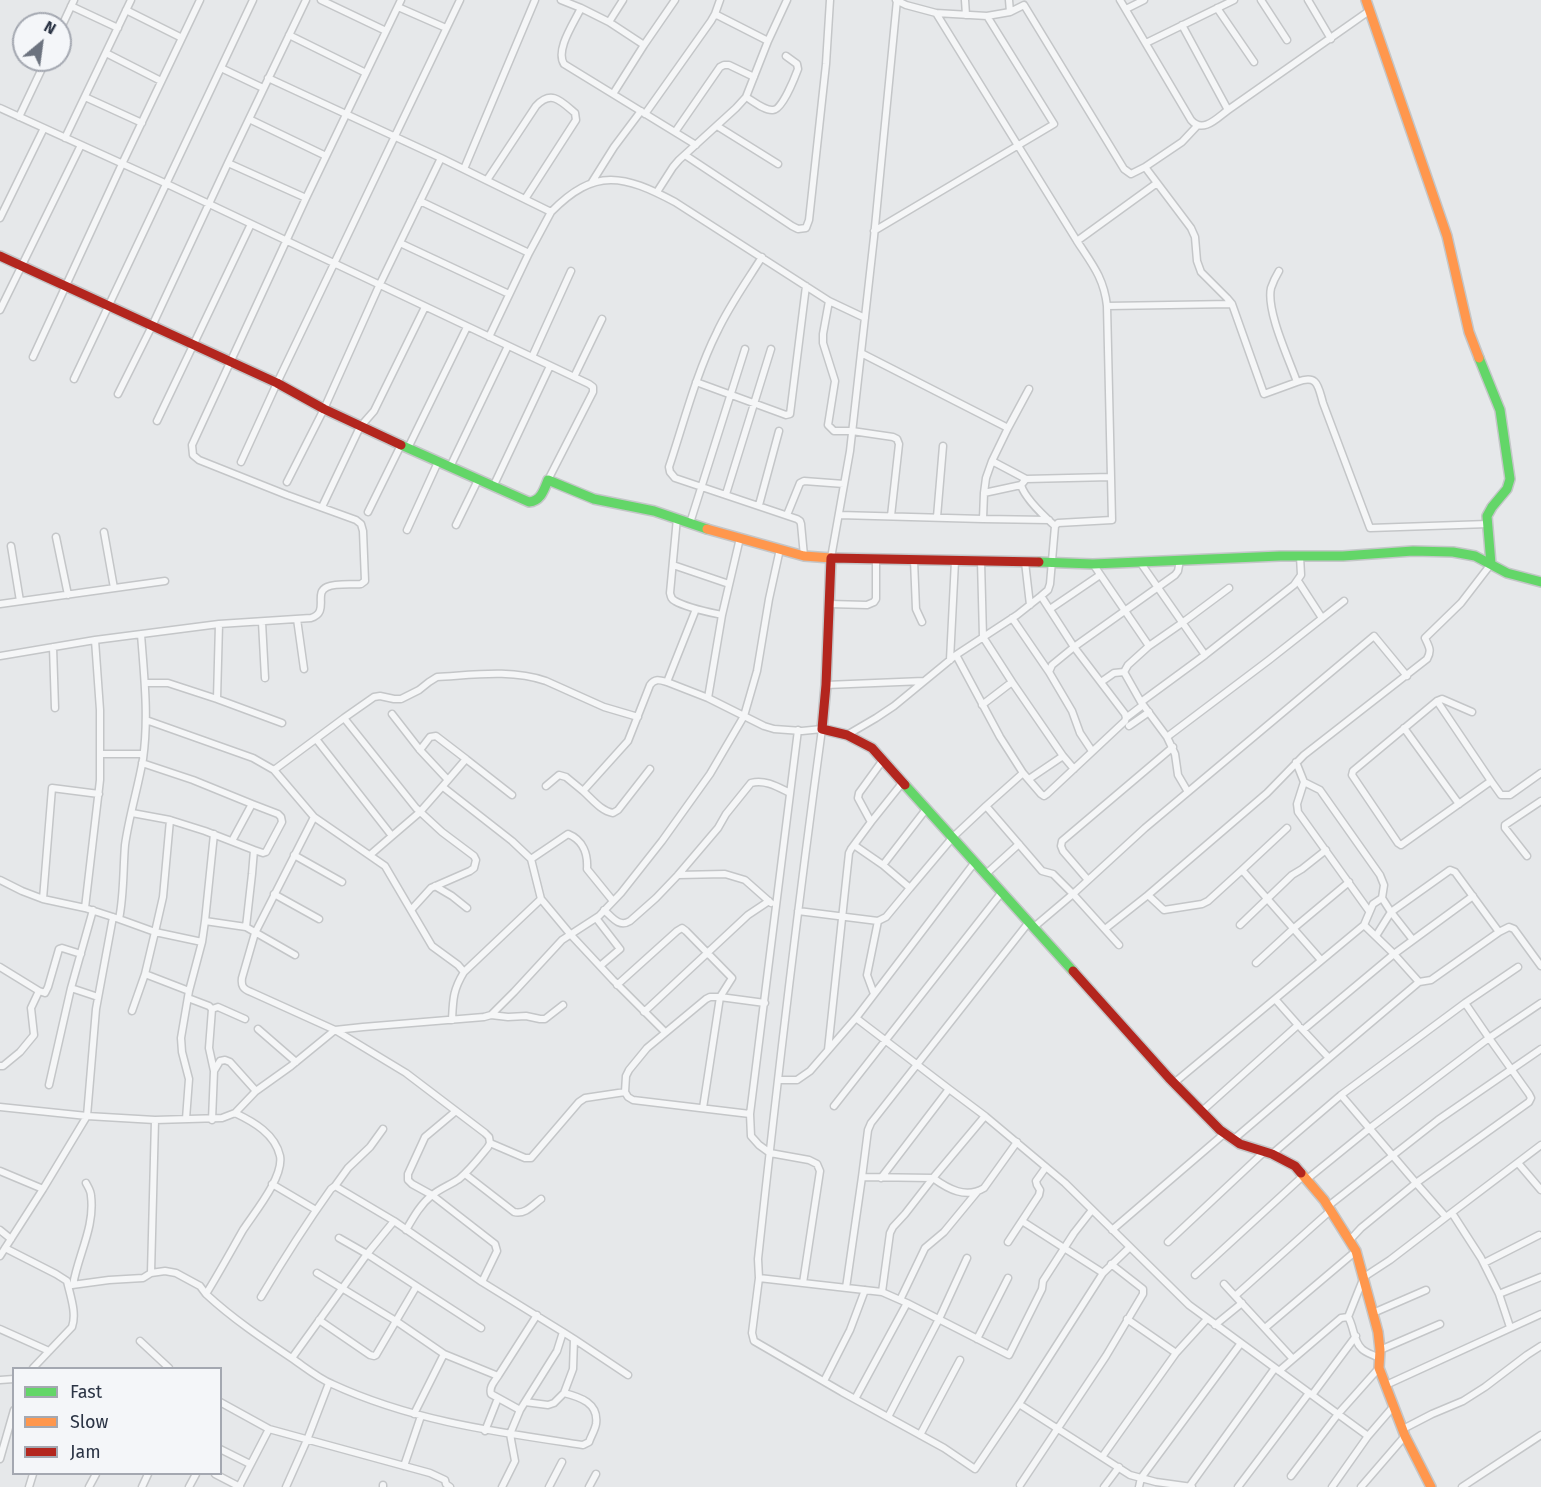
<!DOCTYPE html>
<html>
<head>
<meta charset="utf-8">
<style>
	body { margin:0 }
	#map { position:relative; width:1541px; height:1487px; overflow:hidden; background:#e6e8ea; font-family:"Fira Sans",sans-serif }
	canvas { display:block }
	.legend { position:absolute; left:12px; top:1367px; width:210px; height:108px; box-sizing:border-box; background:#f4f6f9; border:2px solid #a4a8b1; margin:0; padding:8px 10px; list-style:none; font-size:18px; color:#2b3445 }
	.legend li { display:flex; align-items:center; gap:12px; height:30px }
	.legend b { width:30px; border:2px solid #a4a8b1 }
	.north { position:absolute; left:12px; top:12px; width:60px; height:60px; box-sizing:border-box; background:#f4f6f9; border:2px solid #a4a8b1; border-radius:50%; rotate:29deg; font-size:16px; font-weight:700; line-height:24px; text-align:center; color:#2b3445 }
	.north::after { content:''; display:block; margin:auto; width:21px; height:27px; background:#6c737f; clip-path:polygon(50% 0,100% 100%,50% 72%,0 100%) }
</style>
</head>
<body>
<div id="map">
<canvas width="1541" height="1487"></canvas>
<ul class="legend">
<li><b style="height:8px;background:#63d668"></b>Fast</li>
<li><b style="height:8px;background:#ff974d"></b>Slow</li>
<li><b style="height:8px;background:#b3261e"></b>Jam</li>
</ul>
<div class="north">N</div>
</div>
<script>
const ctx = document.querySelector('canvas').getContext('2d');
ctx.lineJoin = 'round';
function trace(path, color, width, dash) {
  ctx.strokeStyle = color;
  ctx.lineWidth = width;
  ctx.lineCap = dash ? 'butt' : 'round';
  ctx.setLineDash(dash || []);
  ctx.stroke(path);
}
const street = new Path2D(`
	M321 0 386 31
	M561 0 581 8C574 23 555 50 564 64L696 145
	M896 0 906 5 936 13 1077 241
	M965 0 966 15
	M1009 0 1010 12
	M1120 0 1191 120C1203 134 1217 118 1228 110L1369 11
	M1261 0 1287 40
	M1308 0 1331 39
	M71 6 118 28
	M398 7 446 28
	M581 8 609 22 644 45 613 94
	M1217 8 1254 62
	M1126 9 1144 0
	M126 10 182 38
	M715 14 768 41
	M987 16 1010 12 1024 5 1124 169 1131 174 1145 167
	M609 22 623 0
	M1182 25 1228 110
	M60 30 74 0
	M289 35 366 73
	M1146 43 1234 0
	M644 45 675 0
	M106 53 161 81
	M221 68 263 88
	M268 78 441 158 551 212 529 253 489 337
	M85 97 142 123
	M746 97C753 101 765 111 773 110 782 110 795 77 798 69L797 64 786 56
	M0 108 167 184 589 384 593 387V392L548 480
	M645 114 711 21 715 14 720 0
	M19 117 46 60
	M249 119 326 156
	M717 126 778 164
	M1197 126 1182 142 1145 167 1191 228 1195 237 1197 261 1201 272 1227 298 1232 304 1264 394 1297 382
	M675 132 720 67 724 65H729L754 77
	M65 138 131 0
	M685 155 792 226 798 229 806 228 809 220 826 64 830 0
	M228 163 306 198
	M464 169 535 0
	M487 180 536 106C551 90 560 100 575 113L576 120 525 199
	M592 182 614 147 641 111
	M657 192 673 167 679 160 736 108 746 97 768 41 787 0
	M420 201 529 253
	M551 212C595 167 624 175 675 202L829 301 865 318
	M0 218 44 128
	M874 231 1054 124 987 16 936 13
	M400 243 509 294
	M762 257C747 281 729 306 717 332 696 374 684 422 669 467L670 472 675 478 797 519 800 521 801 524 804 556
	M1279 271C1276 276 1273 282 1271 288 1266 311 1289 359 1297 382 1318 374 1318 386 1323 403L1370 528 1488 524
	M829 301 823 334V343L835 381 828 425 834 431H852L893 437 897 439 899 444 891 516
	M1107 306C1104 278 1092 264 1077 241L1157 183
	M0 310 81 145
	M861 353 1008 428 992 461 1026 479
	M33 357 122 164 200 0
	M532 357 571 271
	M574 377 602 319
	M74 379 253 0
	M696 382 786 415 790 414 806 286
	M118 394 152 326 228 163 306 0
	M157 421 251 224
	M1008 428 1029 389
	M408 448 467 327
	M241 462 277 383 460 0
	M450 467 508 346
	M287 482 324 409 379 286 441 158
	M1021 485 984 493 983 519 1049 520
	M493 487 550 366
	M984 493 986 478 992 461
	M726 494 771 349
	M759 505 779 431
	M322 507 360 427 374 411 425 307
	M368 512 401 445
	M787 515 800 483 804 481 844 484
	M839 515 983 519
	M937 517 943 446
	M677 518 670 593C671 597 671 599 675 601 687 608 708 612 722 615L740 538
	M690 523 745 349
	M456 525 478 480
	M1055 526C1045 517 1025 499 1021 485L1026 479 1111 477
	M407 530 438 462
	M104 532 114 588
	M56 537 68 595
	M11 546 20 601
	M831 558 850 451 874 237 897 0
	M914 560 916 609 922 622
	M981 561 983 637 1012 682
	M1025 562 1030 605
	M1140 562 1205 655 1294 585 1301 575 1300 556
	M1093 564 1149 646 1128 665 1124 672 1141 702 1167 737 1269 660 1344 601
	M673 565 729 584
	M1298 581 1322 618
	M1041 596 1048 590 1050 584 1055 526 1058 523 1112 520 1107 306 1232 304
	M0 604 165 581
	M829 604 867 605 874 602 876 599V559
	M1050 609 1100 575
	M1012 618 1049 672
	M297 619 304 669
	M262 622 265 678
	M219 624 217 699 282 723
	M1149 646 1182 623 1229 588
	M53 647 55 708
	M956 655 1017 615 1041 596 1074 647 1125 714 1126 718 1125 721 1047 794 1044 796 1041 794 1023 773
	M0 656 95 640 219 624 311 618C330 612 313 593 327 587 336 583 351 585 361 584L365 581 363 531 361 524 356 520 287 495 199 460 193 455 192 445 306 198 401 0
	M950 660 955 561
	M667 682 708 698 764 726 774 729 802 731 822 729C798 905 777 1082 758 1259L759 1278
	M1101 682 1114 673 1124 672
	M145 683H168L217 699
	M826 685 924 681
	M708 698 722 615
	M1437 701 1491 781 1401 845 1398 843 1352 775 1353 771 1437 701 1442 699 1472 712
	M1141 702 1205 655
	M982 705 1012 682 1063 756 1074 769
	M392 714 420 750 448 780 420 812 392 836
	M1126 718 1143 705
	M146 720 253 758 274 770 314 817 385 866 432 946 458 965 464 972 541 899
	M1129 726 1149 712
	M1404 728 1459 804
	M798 730 750 1114 751 1136 759 1145 770 1153 809 1160 817 1164 820 1171 803 1283
	M847 735 876 718 894 706 956 655 1000 737 1023 773 986 806
	M1167 737 1175 754 1178 775 1188 792
	M316 739 392 836 370 855
	M420 750 430 737 436 736 466 759 448 780
	M1092 751 1080 733 1072 711 1049 672 1052 665 1074 647 1175 575 1178 571 1180 560
	M100 754H143
	M466 759 512 795
	M1296 762 1304 782 1320 790 1380 875 1384 885 1382 898 1391 912 1450 870 1455 872 1499 932 1509 927 1514 929 1541 966
	M142 763 193 780 252 804 232 841
	M274 770 344 718
	M1029 779 1063 756
	M1491 781 1501 795H1510L1541 773
	M1304 782 1297 804 1298 812 1369 911
	M546 786 559 775 566 777 583 791 628 741 650 685C655 678 660 680 667 682L696 609
	M443 787 512 841 531 859 541 899 571 935 613 980 665 1032
	M583 791C592 799 601 811 613 813L618 810 650 769
	M252 804 278 814 281 817 282 822 266 852 263 853 254 850
	M132 813 170 820 205 831 254 850 252 874 246 927 295 955
	M314 817 255 933 242 978C241 986 243 989 251 992L335 1030 406 1073 485 1133 489 1137 490 1143
	M871 822 903 782
	M1287 828 1242 870 1321 960
	M854 845 883 865 927 808
	M294 855 342 882
	M1527 856 1505 828V825L1541 801
	M531 859 568 834C583 840 588 854 587 869L613 901
	M1242 870 1208 901 1202 904 1164 910 1148 895 1267 793 1304 755 1427 659C1432 650 1429 647 1425 638L1461 603 1491 564
	M986 874 1019 844
	M678 875 725 874 745 880 771 903
	M0 880 22 891 43 899 85 908 119 919C124 895 123 870 125 845 129 816 138 788 143 759 149 717 144 675 141 634
	M1088 880 1063 851 1061 846 1062 841 1173 747
	M435 886 452 896 467 908
	M910 888 953 837 986 806 1042 871 1053 874 1073 894 1034 927
	M274 894 319 919
	M43 899 52 788 99 794
	M85 908 100 780V710L95 640
	M411 910 431 888 470 871 474 868 476 860 474 856 442 832 416 808 344 718 374 697 380 696 394 699H401L419 690 429 682 437 677C473 675 511 669 546 681L604 707 638 717
	M604 910C612 917 619 928 630 921L656 898 678 875 718 828 726 814 751 783C765 779 778 787 790 793
	M798 911 878 921 886 917 910 888 883 865
	M596 918 620 949 600 966
	M119 919 155 932 163 897 170 820
	M205 921 214 834
	M1240 925 1292 875 1302 869 1326 850
	M1364 925 1373 904 1382 898
	M1105 929 1148 895
	M1376 936 1391 912 1413 940
	M1119 945 1073 894 1145 828 1374 636 1407 676
	M1256 963 1294 928 1349 882
	M0 967 39 991 45 993 48 987 59 949 62 948 81 954
	M1419 982 1431 980 1499 932
	M617 985 677 931 682 928 686 931 732 978 720 997H710L706 999 647 1048 629 1070 626 1076 625 1092 628 1097 633 1100 750 1114
	M71 988 98 997
	M189 991 145 974 155 932 202 942 205 921 246 927
	M874 994 867 975 878 921
	M188 998 209 1006 212 1009 209 1048 214 1071
	M1275 999 1364 925 1394 954 1473 896
	M1465 1003 1518 967
	M1541 1003 1489 1038 1529 1094 1531 1098 1529 1102 1416 1183 1446 1217 1541 1145
	M212 1009 218 1007 245 1019
	M132 1011 145 974
	M644 1012 748 915 769 901
	M491 1015 508 1017 526 1016 540 1019H545L563 1005
	M856 1018 975 862
	M452 1020C453 999 453 990 464 972
	M258 1029 296 1062
	M1303 1030 1394 954 1419 982 1329 1058
	M828 1050 849 853 851 849 871 822 858 798 859 793 883 760
	M0 1066H3L20 1052 34 1035 31 1008 39 991
	M778 1080H797L810 1071 856 1018 949 1089
	M1174 1083 1275 999 1298 1025 1202 1111
	M49 1085 71 988 93 910
	M834 1106 1002 892
	M0 1107 87 1116 155 1120 222 1118 235 1113 256 1091 291 1066 335 1030 363 1027 484 1017 491 1015 514 992 562 940 599 916 621 893 662 841 710 774 744 716 757 671 769 599 780 549
	M703 1108 720 997 765 1003
	M456 1111 425 1137 408 1174V1180L412 1184 432 1195 495 1244 497 1251 482 1282
	M235 1113C254 1122 275 1134 280 1156 284 1177 254 1213 243 1230 231 1251 219 1273 206 1294 233 1319 263 1339 293 1359 306 1368 318 1378 332 1384 412 1421 496 1432 583 1445L589 1442C591 1436 595 1430 596 1424 599 1403 580 1397 564 1393
	M186 1119 189 1079 182 1052 181 1038 189 991 202 942
	M155 1120 151 1273 165 1271 176 1273 200 1286 206 1294
	M212 1120 214 1071 220 1061 225 1060 230 1062 256 1091
	M1234 1139 1329 1058 1301 1028
	M490 1143 525 1158H531L579 1102 585 1098 625 1092
	M1272 1154 1341 1095 1416 1183 1361 1228 1349 1241
	M1518 1163 1541 1190
	M0 1171 43 1189 87 1116 96 1009 113 917
	M465 1174 514 1212C525 1215 533 1205 541 1199
	M862 1177 868 1130 871 1123 1029 922
	M881 1178 949 1089 985 1116
	M1306 1180 1370 1128 1489 1038 1465 1003 1341 1095
	M272 1184 316 1210
	M335 1186 348 1168 370 1147 383 1129
	M1327 1207 1438 1120 1541 1049
	M1092 1210 1074 1233 1043 1281 1042 1289 1009 1355 907 1303 882 1292 759 1278 752 1333 754 1341 842 1392 944 1448 975 1469 1019 1404 1103 1273 1130 1247 1189 1305 1368 1436
	M1452 1213 1481 1258 1499 1294 1510 1327
	M1022 1221 1103 1273
	M0 1230 11 1239
	M406 1230C413 1218 420 1205 431 1196 439 1189 450 1185 459 1179 470 1170 479 1158 488 1147L490 1143
	M1112 1230 1225 1133
	M339 1238 367 1254 481 1328
	M1008 1242 1039 1195 1040 1190 1037 1185 1036 1181 1046 1167
	M1168 1242 1264 1152
	M5 1248 56 1274 67 1281C70 1295 77 1313 72 1327L33 1368
	M0 1256 43 1189
	M1484 1263 1539 1235
	M317 1273 396 1321 444 1354 498 1376C494 1382 489 1387 491 1394L520 1410
	M1195 1275 1303 1176
	M1224 1284 1293 1359 1279 1371
	M72 1285 109 1280 143 1278 151 1273
	M73 1285C78 1255 95 1227 91 1196 91 1191 88 1187 86 1183
	M846 1288 862 1177 933 1178 985 1116 1065 1183 1130 1247
	M882 1292 890 1233 893 1227 905 1214 933 1178C948 1189 966 1199 984 1188L1017 1142
	M1499 1294 1541 1277
	M1235 1296 1330 1211
	M261 1297C283 1260 306 1224 331 1189L335 1186 394 1221 482 1282 563 1332 557 1351 520 1410 510 1434 515 1461 502 1487
	M900 1300 925 1248 944 1232 977 1192
	M1373 1313 1426 1290
	M1348 1317 1364 1277 1390 1260 1446 1217
	M1127 1319 1176 1353
	M319 1320 370 1355 374 1356 376 1355 416 1287
	M1215 1325 1242 1303
	M1265 1328 1356 1251
	M0 1329 49 1351
	M574 1339 628 1375
	M977 1339 1008 1278
	M140 1341 169 1368
	M1380 1350 1440 1324
	M292 1358 367 1254 394 1221
	M1293 1359 1341 1318 1348 1317C1354 1326 1353 1341 1362 1349 1366 1353 1374 1355 1379 1358
	M498 1376 537 1315
	M0 1380 14 1379
	M824 1381 850 1330 865 1290
	M1386 1385 1541 1314
	M1312 1395 1356 1336
	M855 1399 907 1303
	M220 1402 269 1429 430 1473 445 1480 446 1484 450 1487
	M525 1402 548 1405 554 1403 564 1393 573 1369 574 1339 563 1332
	M1019 1404 1130 1475 1156 1482 1192 1487
	M414 1414 444 1354
	M888 1417 939 1319 967 1258
	M1403 1429 1432 1414 1463 1401 1485 1387 1527 1355 1541 1346
	M485 1431 498 1398
	M920 1435 960 1360
	M220 1449 250 1464
	M1102 1457 1176 1353 1207 1319
	M0 1459 14 1410
	M404 1466 421 1416
	M215 1474 240 1487
	M1291 1476 1338 1414 1379 1368
	M1020 1485 1106 1356 1143 1294V1289L1111 1264
	M29 1487 33 1474
	M89 1487 96 1474
	M142 1487 148 1474
	M189 1487 196 1474
	M239 1487 269 1429
	M286 1487 307 1440 329 1383
	M383 1487V1485
	M549 1487 562 1462
	M589 1487 596 1474
	M1104 1487 1119 1467
	M1139 1487 1141 1478 1241 1343
	M1189 1487 1275 1368
	M1238 1487 1309 1393
	M1332 1487 1368 1436 1393 1407
	M1361 1487 1405 1436
	M1462 1487 1541 1435`);
const fast = new Path2D(`
	M1479 358 1500 410 1510 479 1507 489 1492 507 1487 516 1491 564
	M401 445 529 502C541 501 544 490 548 480L594 499 654 511 707 529
	M1039 562 1093 564 1280 556H1343L1413 551 1453 552 1475 556 1507 573 1541 582
	M905 785 1073 971`);
const slow = new Path2D(`
	M1366 0 1447 236 1469 332 1479 358
	M707 529 804 556 831 558
	M1301 1173 1324 1200 1356 1251 1378 1332 1380 1350 1379 1368 1405 1436 1431 1487`);
const jam = new Path2D(`
	M0 256 277 383 324 409 401 445
	M905 785 872 748 847 735 822 729 826 685 831 558 1039 562
	M1073 971 1169 1078 1220 1130 1240 1144 1272 1154 1295 1166 1301 1173`);
trace(street, '#c4c6c8', 9);
trace(fast, '#c4c6c8', 12);
trace(slow, '#c4c6c8', 12);
trace(jam, '#c4c6c8', 12);
trace(street, '#f5f6f7', 6);
trace(fast, '#63d668', 9);
trace(slow, '#ff974d', 9);
trace(jam, '#b3261e', 9);
</script>
</body>
</html>
